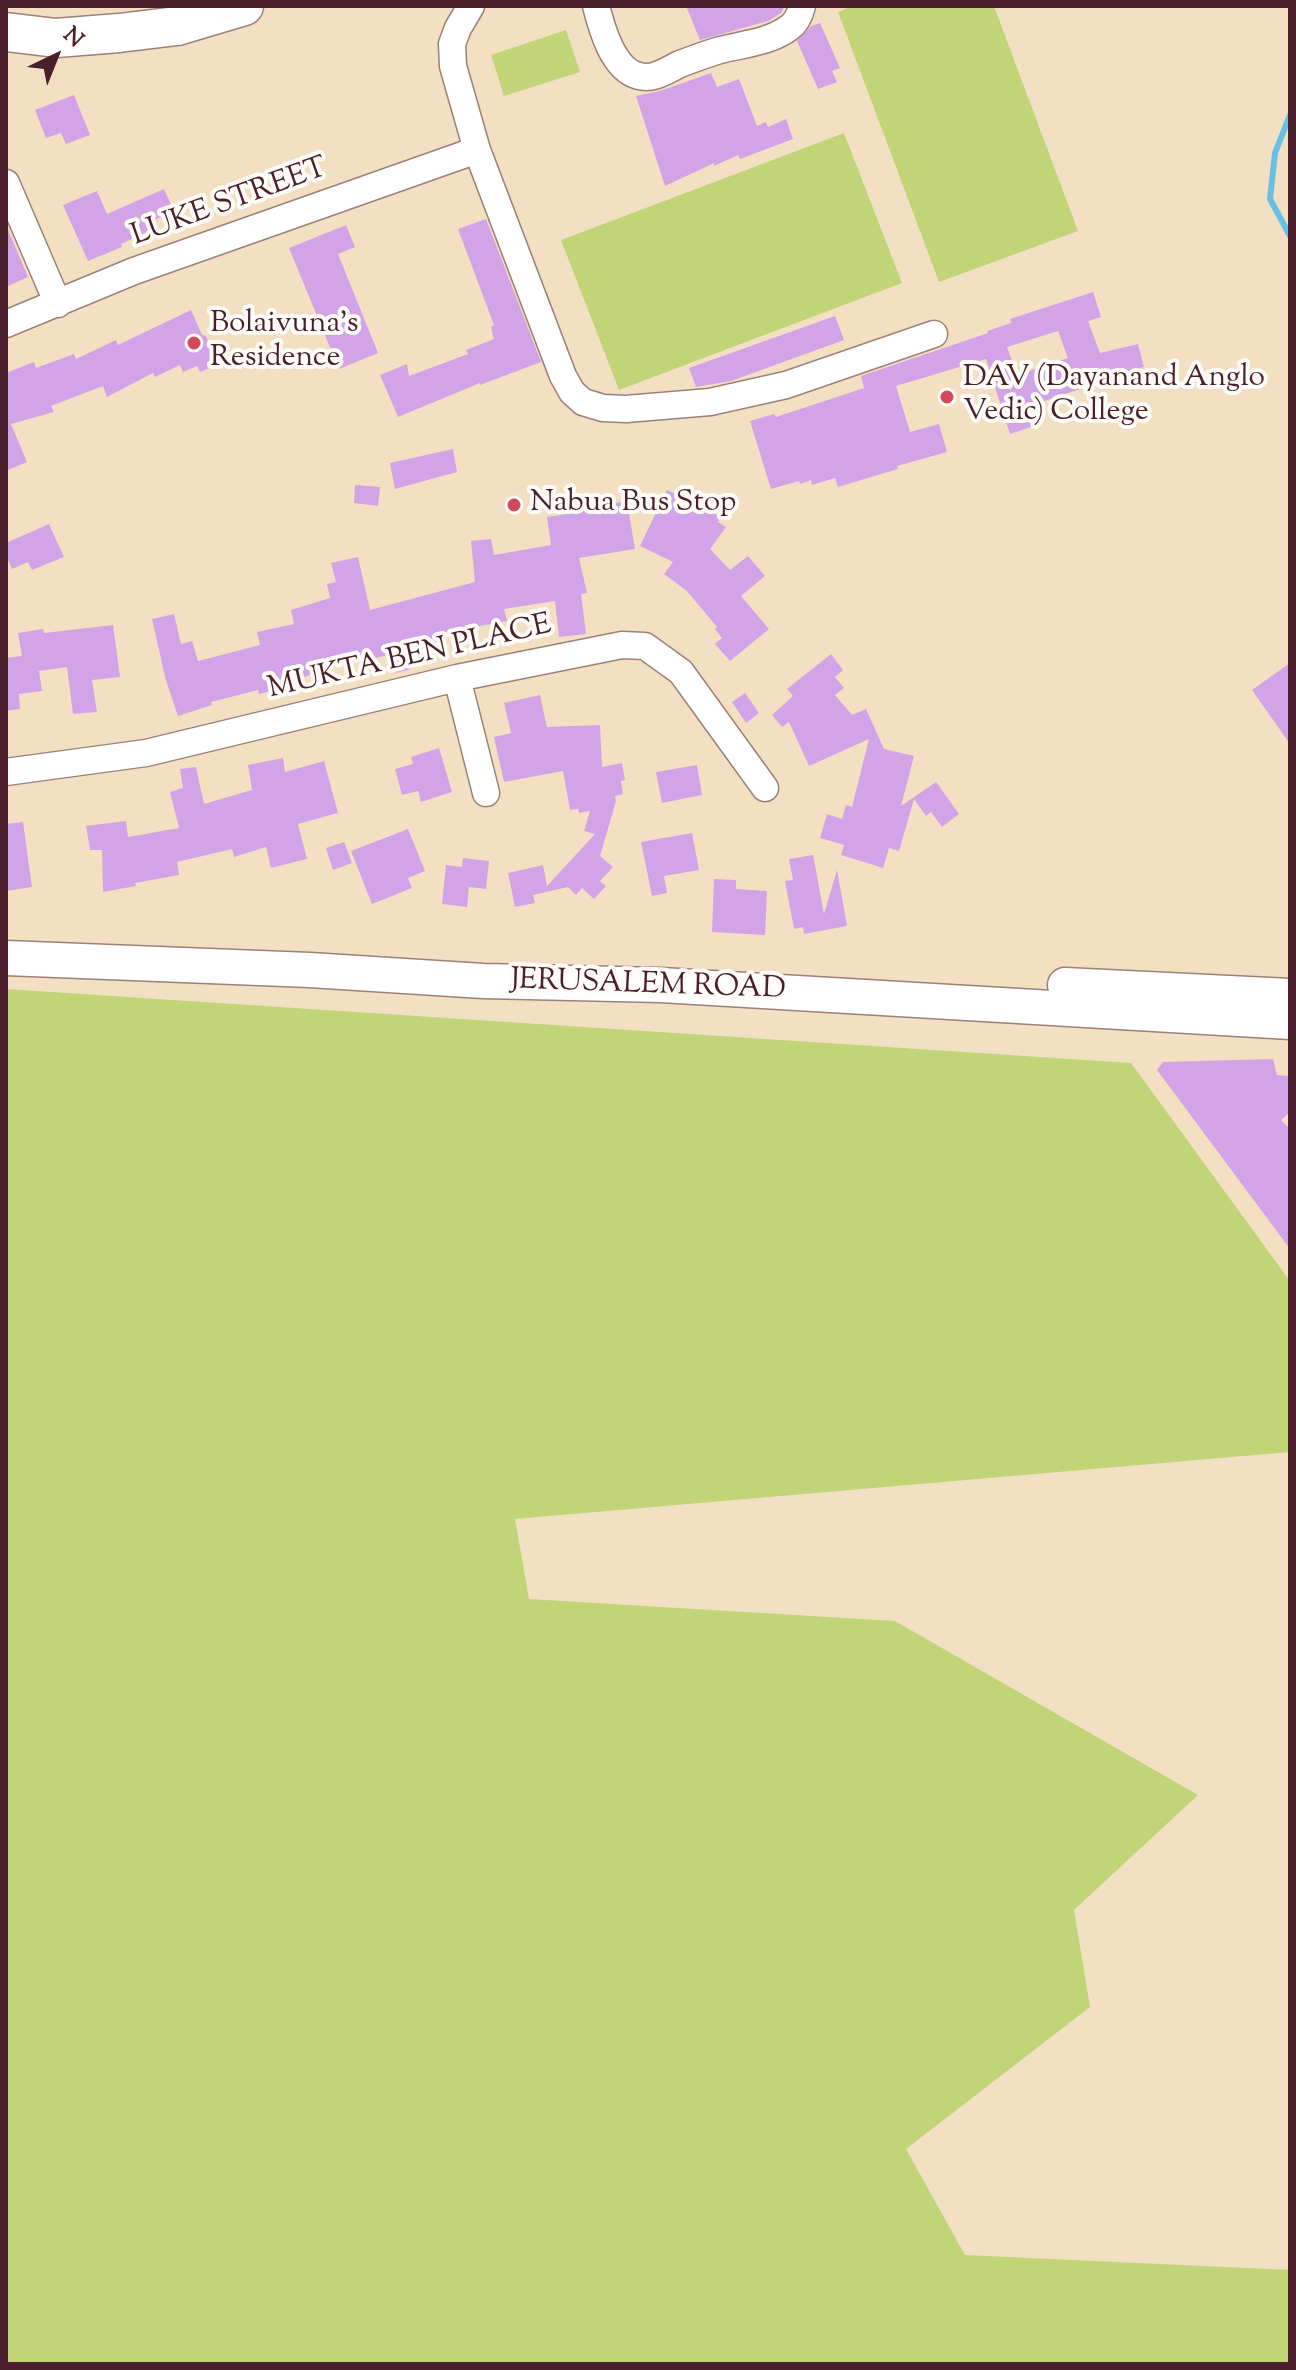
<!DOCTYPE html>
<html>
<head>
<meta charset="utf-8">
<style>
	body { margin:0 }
	#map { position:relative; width:1296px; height:2370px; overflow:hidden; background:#f3e0c3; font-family:"Sorts Mill Goudy",serif }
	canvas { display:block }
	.frame { position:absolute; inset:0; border:8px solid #4a1f2b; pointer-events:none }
	.north { position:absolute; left:16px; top:16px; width:80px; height:80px; -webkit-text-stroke:6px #fdfcf7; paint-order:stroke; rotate:43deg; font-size:22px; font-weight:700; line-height:32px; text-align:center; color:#4a1f2b }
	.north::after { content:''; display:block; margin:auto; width:28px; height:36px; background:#4a1f2b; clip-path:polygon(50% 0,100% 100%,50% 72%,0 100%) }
</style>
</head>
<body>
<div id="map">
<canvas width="1296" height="2370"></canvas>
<div class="frame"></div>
<div class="north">N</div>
</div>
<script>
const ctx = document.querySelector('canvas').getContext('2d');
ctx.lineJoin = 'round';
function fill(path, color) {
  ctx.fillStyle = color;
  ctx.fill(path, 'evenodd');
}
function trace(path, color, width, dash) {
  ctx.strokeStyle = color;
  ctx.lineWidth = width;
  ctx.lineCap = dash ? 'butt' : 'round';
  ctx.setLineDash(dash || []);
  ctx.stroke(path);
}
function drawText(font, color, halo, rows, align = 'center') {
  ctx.font = font + ' "Sorts Mill Goudy",serif';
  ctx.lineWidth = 8;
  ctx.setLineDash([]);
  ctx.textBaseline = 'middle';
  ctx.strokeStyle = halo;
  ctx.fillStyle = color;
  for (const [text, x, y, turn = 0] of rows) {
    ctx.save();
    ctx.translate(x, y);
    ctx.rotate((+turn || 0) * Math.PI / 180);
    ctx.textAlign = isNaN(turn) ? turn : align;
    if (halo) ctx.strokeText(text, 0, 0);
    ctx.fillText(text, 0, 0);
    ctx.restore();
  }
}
fill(new Path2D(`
	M853 6H994L1078 231 939 282 838 12Z
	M566 30 580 72 504 96 491 55Z
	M844 133 902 283 619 390 561 240Z
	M6 989 1131 1063 1290 1281V1452L515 1519 529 1599 895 1621 1198 1795 1074 1910 1090 2007 906 2149 965 2255 1290 2270V2364H6Z`), '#c1d578');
trace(new Path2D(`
	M1290 115 1275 153 1270 199 1290 236`), '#69c0e6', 6);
fill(new Path2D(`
	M686 6H785L781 13 768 21 700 40Z
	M820 23 840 68 832 71 837 82 818 89 797 41 811 26Z
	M711 73 717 87 739 79 757 126 766 122 768 127 786 119 793 139 740 159 738 155 714 166V163L665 186 636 96 660 91Z
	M74 95 90 135 66 144 61 133 46 138 35 110Z
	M164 189 174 211 148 223 151 230 121 244 122 247 88 261 63 205 97 191 107 214Z
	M486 219 541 362 480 385V383L398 417 380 375 407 364 409 376 468 354 466 350 494 339 491 327 494 325 458 229Z
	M6 225 28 277 6 287Z
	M346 225 355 247 338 254 378 353 339 369 289 248Z
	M1093 292 1101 317 1088 321 1100 353 1138 344 1144 367 1027 407 1034 426 1010 434 986 359 896 386 910 432 939 424 947 452 897 466 898 469 838 487 835 478 812 485 811 480 800 484 799 481 771 489 750 421 774 414 776 417 864 388 861 376 988 333 987 331 1011 323 1010 319ZM1058 331 1068 358 1017 375 1007 347Z
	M191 310 202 335 206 336 217 365 200 372 197 366 183 372 180 365 155 377 153 373 107 397 103 386 51 406 54 412 11 424 27 462 6 471V373L34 362 36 368 74 354 76 359 116 340 118 345Z
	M835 316 844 340 731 381 696 387 689 368Z
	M453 449 457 472 395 489 390 463Z
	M355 485 380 487 378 506 354 503Z
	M667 490 701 507 702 505 721 518 718 522 726 527 710 549 730 570 748 556 765 576 741 596 769 629 730 661 715 644 722 638 715 629 717 627 687 591 664 574 673 562 640 546Z
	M627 501 635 549 579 558 587 593 581 594 586 634 559 637 555 601 504 609 507 621 442 633 445 645 406 655 411 669 396 673 391 656 388 655 358 662 357 659 292 681 293 686 259 694 258 690 211 702 212 705 178 716 165 677 152 619 174 614 181 644 192 641 198 661 260 645 257 632 294 624 291 610 330 598 327 584 336 582 331 563 358 557 370 610 475 582 471 541 491 539 494 555 551 545 547 517 585 511 584 508Z
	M49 524 64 557 32 570 28 562 12 569 6 555V543Z
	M113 625 120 677 92 680 97 712 73 714 67 667 39 671 42 691 19 694 20 709 6 711V658L22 656 18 633 43 629 44 633Z
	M831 654 843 670 835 677 844 688 835 695 852 715 866 709 884 749 914 756 901 806 936 782 959 814 942 827 931 812 926 816 914 799 899 851 889 848 883 868 841 855 844 845 820 838 827 814 842 819 846 805 852 807 869 739 809 766 789 722 782 727 772 715 793 696 787 689Z
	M1290 663V744L1252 690Z
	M745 693 759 713 746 723 732 702Z
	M540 695 547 727 600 725 602 767 622 763 625 780 621 781 623 794 615 796 616 801 600 856 613 867 600 881 606 886 594 899 582 888 576 895 568 887 533 895 535 903 515 907 508 873 543 865 547 886 595 834 584 831 590 811 579 813 578 809 570 810 563 771 504 782 494 737 511 733 504 703Z
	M439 748 452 792 421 802 418 791 402 795 395 769 413 764 411 757Z
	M283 758 285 772 324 761 338 813 298 824 307 859 271 868 266 847 234 857 232 849 177 862 179 875 135 883 136 886 103 892 102 850H90L86 826 126 821 128 837 179 828 170 792 183 788 180 769 196 767 204 804 252 790 248 765Z
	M697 765 702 795 662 803 656 772Z
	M23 822 32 887 6 891V824Z
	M408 829 425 871 408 878 412 888 372 904 351 851Z
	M692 833 699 870 664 876 667 893 652 896 641 842Z
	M344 842 352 863 333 870 326 848Z
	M813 855 824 914 837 870 847 926 804 934 803 927 794 929 785 881 793 880 789 859Z
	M463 858 489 861 486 889 469 887 467 907 442 904 446 865 462 867Z
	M714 879 736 880V889L767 891 765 935 712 932Z
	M1273 1059 1277 1075 1290 1076V1112L1281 1120 1290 1129V1249L1157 1070 1163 1062Z`), '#d2a4e7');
const minor = new Path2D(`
	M471 6 458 28 452 44 453 66 477 150 563 376 572 392 583 402 603 408 626 409 710 402 786 385 934 334
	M596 6C602 29 613 70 639 76 654 80 667 70 680 64 693 59 707 54 720 50 744 44 771 42 790 27 797 22 800 14 802 6
	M6 183 58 304
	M6 324 134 271 477 150
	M457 678 486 793
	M6 772 146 753 457 678 622 645 645 646 681 672 765 788`);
const major = new Path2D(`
	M6 958 310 970 483 981 661 985 1290 1022
	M1065 985 1290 996`);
const highway = new Path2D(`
	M6 32 56 38 119 33 177 26 244 6`);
trace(minor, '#9e8077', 29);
trace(major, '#9e8077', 37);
trace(highway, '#9e8077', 41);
trace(minor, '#fff', 26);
trace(major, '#fff', 34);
trace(highway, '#fff', 38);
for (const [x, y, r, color] of [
	[194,343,8,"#d1495b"],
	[947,397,8,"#d1495b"],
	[514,505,8,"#d1495b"]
]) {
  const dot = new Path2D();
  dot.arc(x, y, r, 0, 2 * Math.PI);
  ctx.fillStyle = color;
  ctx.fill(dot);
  trace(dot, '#fdfcf7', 3);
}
drawText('30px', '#4a1f2b', '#fdfcf7', [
	["LUKE STREET",230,204,-20],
	["MUKTA BEN PLACE",410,659,-13],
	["JERUSALEM ROAD",648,987,2]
]);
drawText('30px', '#4a1f2b', '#fdfcf7', [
	["Bolaivuna's",210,326],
	["Residence",210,360],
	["DAV (Dayanand Anglo",963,380],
	["Vedic) College",963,414],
	["Nabua Bus Stop",530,505]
], 'left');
</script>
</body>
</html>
